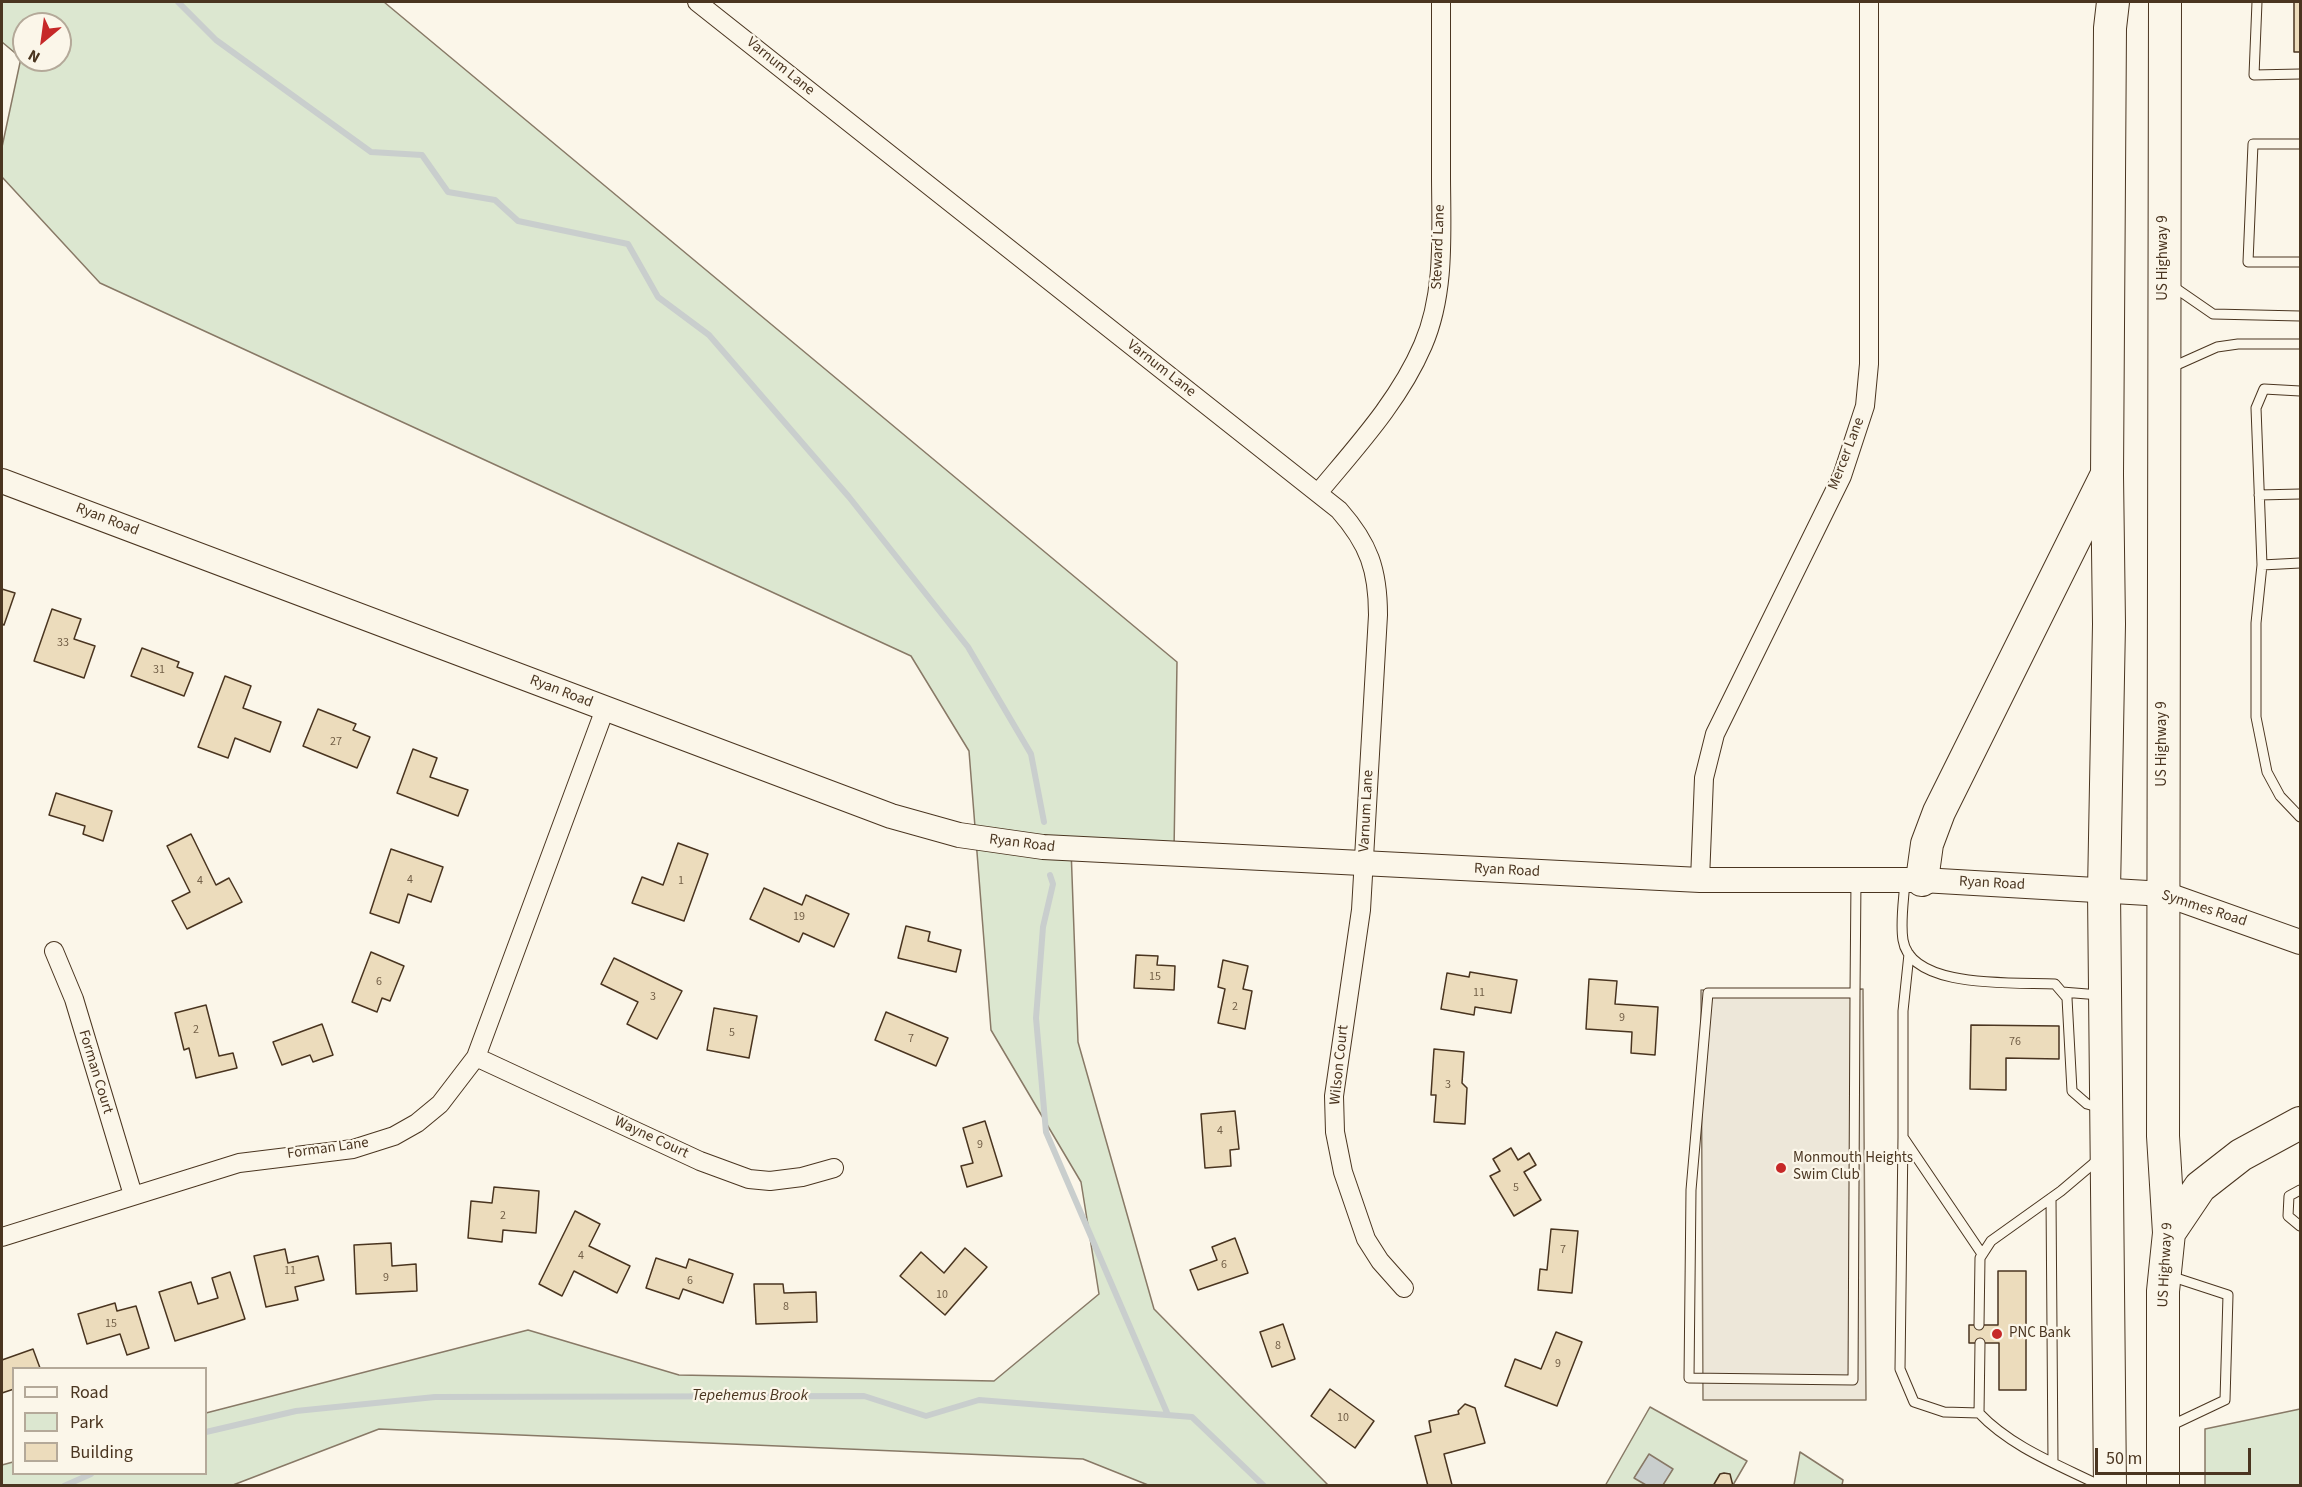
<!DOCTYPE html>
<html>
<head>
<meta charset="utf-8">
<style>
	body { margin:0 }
	#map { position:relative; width:2302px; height:1487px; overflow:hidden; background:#fbf6e9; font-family:"Source Sans 3",sans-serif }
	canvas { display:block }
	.frame { position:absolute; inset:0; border:3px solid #4a3520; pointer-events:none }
	.legend { position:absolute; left:12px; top:1367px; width:195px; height:108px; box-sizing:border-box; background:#fbf6e9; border:2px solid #b4a999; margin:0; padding:8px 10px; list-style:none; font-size:18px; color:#4a3520 }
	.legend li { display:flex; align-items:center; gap:12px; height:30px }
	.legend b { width:30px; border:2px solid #b4a999 }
	.north { position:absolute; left:12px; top:12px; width:60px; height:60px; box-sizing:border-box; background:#fbf6e9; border:2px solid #b4a999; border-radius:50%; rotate:209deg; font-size:16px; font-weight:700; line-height:24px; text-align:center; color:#4a3520 }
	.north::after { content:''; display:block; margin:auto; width:21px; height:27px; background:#c62828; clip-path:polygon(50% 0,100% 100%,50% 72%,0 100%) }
	.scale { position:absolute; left:2095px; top:1448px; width:156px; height:27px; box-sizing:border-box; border:3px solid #4a3520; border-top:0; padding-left:8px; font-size:18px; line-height:21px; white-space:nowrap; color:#4a3520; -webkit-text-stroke:4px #fbf6e9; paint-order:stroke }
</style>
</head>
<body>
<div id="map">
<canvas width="2302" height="1487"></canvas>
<div class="frame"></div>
<ul class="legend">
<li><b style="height:8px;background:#fbf6e9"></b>Road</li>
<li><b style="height:16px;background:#dce7d0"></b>Park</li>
<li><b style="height:16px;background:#ecdcbc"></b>Building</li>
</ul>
<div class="north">N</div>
<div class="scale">50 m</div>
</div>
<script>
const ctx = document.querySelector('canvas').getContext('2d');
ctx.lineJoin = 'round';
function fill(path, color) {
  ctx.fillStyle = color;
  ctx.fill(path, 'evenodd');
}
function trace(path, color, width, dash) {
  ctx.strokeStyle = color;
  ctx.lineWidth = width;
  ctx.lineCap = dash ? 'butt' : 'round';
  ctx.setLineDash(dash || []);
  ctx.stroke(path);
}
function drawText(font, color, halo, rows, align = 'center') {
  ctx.font = font + ' "Source Sans 3",sans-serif';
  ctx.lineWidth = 4.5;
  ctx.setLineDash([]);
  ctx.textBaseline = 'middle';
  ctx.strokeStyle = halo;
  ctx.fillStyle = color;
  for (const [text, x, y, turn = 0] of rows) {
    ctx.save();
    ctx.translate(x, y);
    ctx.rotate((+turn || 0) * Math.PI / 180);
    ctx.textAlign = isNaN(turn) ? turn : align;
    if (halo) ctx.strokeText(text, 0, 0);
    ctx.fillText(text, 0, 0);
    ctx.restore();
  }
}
const green = new Path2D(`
	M2 2H384L1177 662 1174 851 1071 848 1078 1042 1154 1309 1328 1485H1148L1083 1459 379 1429 233 1485H2V1465L13 1462 14 1474H206V1413L528 1330 679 1375 994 1381 1099 1294 1081 1182 991 1030 969 751 911 656 100 283 2 177V147L21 58 2 42ZM24 24H60V60H24Z
	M1650 1407 1747 1461 1733 1485 1605 1486Z
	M2300 1409V1485H2205V1429Z
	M1800 1452 1843 1480 1842 1485H1794Z`);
fill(green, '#dce7d0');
trace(green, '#887966', 1.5);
const parking = new Path2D(`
	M1863 989 1866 1400H1703L1701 990Z`);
fill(parking, '#ede7d9');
trace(parking, '#887966', 1.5);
const water = new Path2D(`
	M1649 1454 1673 1469 1663 1485H1646L1634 1478Z`);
fill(water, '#c9cecd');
trace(water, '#887966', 1.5);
trace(new Path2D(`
	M178 2 216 40 371 152 422 155 448 192 495 200 518 221 628 244 658 297 709 335 849 497 968 647 1031 754 1044 822
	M1050 875 1053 884 1043 927 1036 1018 1046 1132 1168 1415
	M206 1432 296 1411 435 1397 864 1396 926 1416 979 1400 1192 1417 1264 1486
	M64 1486 91 1474`), '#c9cecd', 6);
const building = new Path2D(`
	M2294 2H2300V52H2294Z
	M2 589 15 593 4 625 2 624Z
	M52 609 81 619 74 639 95 646 84 678 34 661Z
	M142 648 179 662 177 667 193 673 184 696 131 676Z
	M225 676 251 686 243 708 281 722 270 752 235 738 228 758 198 747Z
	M318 709 356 724 353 730 370 737 357 768 303 746Z
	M413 749 437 758 430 777 468 790 458 816 397 793Z
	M56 793 112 811 103 841 83 834 85 826 49 815Z
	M191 834 216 885 229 878 242 902 187 929 172 901 190 892 167 846Z
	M678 843 708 854 684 921 632 903 642 877 663 885Z
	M391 849 443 867 431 902 408 894 399 923 370 913Z
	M764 888 802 905 806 895 849 914 834 947 803 933 799 942 750 919Z
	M906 926 930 932 928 941 961 950 956 972 898 958Z
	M371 952 404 966 390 1001 382 998 377 1012 352 1002Z
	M1136 955 1158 956 1157 965 1175 966 1174 990 1134 988Z
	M614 958 682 991 657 1039 627 1024 638 1002 601 984Z
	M1223 960 1248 966 1243 989 1252 991 1245 1029 1218 1023 1225 989 1218 987Z
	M1470 972 1517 980 1511 1013 1475 1007 1474 1015 1441 1009 1447 973 1469 977Z
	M1589 979 1617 981 1615 1004 1658 1007 1655 1055 1631 1053 1632 1032 1586 1029Z
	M206 1005 219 1056 233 1053 237 1068 196 1078 189 1048 184 1050 175 1013Z
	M714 1008 757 1016 749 1058 707 1050Z
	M886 1012 948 1038 936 1066 875 1040Z
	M322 1024 333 1055 313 1062 310 1055 282 1065 273 1042Z
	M1971 1025 2059 1026V1059L2006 1058V1090L1970 1089Z
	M1434 1049 1464 1052 1462 1083 1467 1088 1465 1124 1434 1122 1436 1095H1431Z
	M1235 1111 1239 1149 1230 1150 1231 1166 1205 1168 1201 1114Z
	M985 1121 1002 1176 967 1187 961 1166 973 1163 963 1128Z
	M1511 1148 1518 1160 1529 1153 1536 1165 1524 1172 1541 1200 1514 1216 1490 1176 1500 1171 1493 1159Z
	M494 1187 539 1191 536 1233 503 1230 502 1242 468 1238 471 1201 492 1203Z
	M575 1211 600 1224 589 1246 630 1266 617 1293 574 1271 562 1296 539 1284Z
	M1551 1229 1578 1231 1572 1293 1538 1290 1540 1269 1547 1270Z
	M1235 1238 1248 1273 1198 1290 1190 1270 1217 1260 1212 1247Z
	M391 1243 392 1266 416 1264 417 1291 356 1294 354 1245Z
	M965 1248 987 1267 945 1315 900 1276 921 1252 944 1273Z
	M285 1249 288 1263 318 1256 324 1280 295 1287 298 1300 266 1307 254 1256Z
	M656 1258 686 1268 689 1259 733 1274 723 1303 683 1289 679 1299 646 1288Z
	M1998 1271H2026V1390H1999V1343H1969V1325H1998Z
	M230 1272 245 1319 175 1341 159 1292 191 1282 198 1304 218 1298 212 1278Z
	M754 1284H783L784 1293 816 1292 817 1322 756 1324Z
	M115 1303 117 1311 136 1306 149 1348 127 1355 120 1334 87 1344 78 1314Z
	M1283 1324 1295 1359 1272 1367 1260 1332Z
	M1556 1332 1582 1342 1557 1406 1505 1386 1515 1359 1541 1369Z
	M33 1349 40 1368H14V1389L2 1393V1360Z
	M1330 1389 1374 1421 1355 1448 1311 1416Z
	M1465 1404 1475 1408 1485 1443 1444 1454 1452 1485 1428 1486 1415 1436 1431 1432 1429 1421 1459 1414 1458 1411Z
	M1724 1473 1730 1474 1733 1486H1713L1720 1474Z`);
fill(building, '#ecdcbc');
trace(building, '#4a3520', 1.5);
const service = new Path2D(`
	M2257 2 2254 75 2300 74
	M2300 144H2253L2248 262H2300
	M2171 285 2213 314 2300 316
	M2170 368 2217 347 2238 344H2300
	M2300 391 2264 389 2256 408 2262 565 2256 623V717L2267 772 2280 796 2300 817
	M2259 495 2300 494
	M2262 565 2300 563
	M1905 880C1904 899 1900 922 1903 940 1911 990 2017 982 2055 984L2067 998 2072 1091 2087 1104 2101 1108
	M1909 954 1903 1011V1137L1982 1254
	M2062 992 2100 995
	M1855 993 1853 1380 1689 1378 1691 1190 1708 993H1855L1856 880
	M1903 1137 1900 1369 1914 1402 1944 1412 1979 1413
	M2300 1190 2289 1196 2288 1216 2300 1226
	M2051 1198 2053 1462
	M1979 1325 1980 1258 1991 1241 2061 1191 2100 1158
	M1980 1343 1979 1413C2011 1447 2059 1465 2101 1486
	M2168 1427 2225 1400 2228 1295 2170 1276`);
const minor = new Path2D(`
	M697 2 1339 510C1369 544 1378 570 1378 615L1361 910 1334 1096 1335 1132 1343 1172 1366 1239 1380 1261 1404 1288
	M1318 493C1357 446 1399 401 1423 345 1446 292 1441 231 1441 174 1441 117 1441 59 1441 2
	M1700 880 1704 778 1715 734 1842 476 1865 406 1869 364V2
	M54 951 74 999 133 1195
	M476 1057 700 1161 749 1179 770 1181 802 1177 834 1168
	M2 1237 239 1163 353 1149 394 1136 417 1123 440 1104 476 1057 605 709`);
const tertiary = new Path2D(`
	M2 481 891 816 959 835 1043 847 1700 880H1922L2165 894 2300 942`);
const trunk = new Path2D(`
	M1922 880 1927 844 1939 812 2105 478
	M2169 1233 2200 1187 2241 1155 2300 1123
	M2110 1486 2104 891 2109 624 2107 475 2110 28 2113 2
	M2163 1486V1291L2169 1233 2163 1136 2165 2`);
trace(service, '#4a3520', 11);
trace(minor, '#4a3520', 20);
trace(tertiary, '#4a3520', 26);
trace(trunk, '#4a3520', 34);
trace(service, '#fbf6e9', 9);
trace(minor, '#fbf6e9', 18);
trace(tertiary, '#fbf6e9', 24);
trace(trunk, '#fbf6e9', 32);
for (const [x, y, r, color] of [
	[1781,1168,6,"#c62828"],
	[1997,1334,6,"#c62828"]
]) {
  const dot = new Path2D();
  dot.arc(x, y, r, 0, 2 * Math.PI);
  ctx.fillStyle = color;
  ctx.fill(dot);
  trace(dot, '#fbf6e9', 2);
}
drawText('12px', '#725f47', null, [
	["33",63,643],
	["31",159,670],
	["27",336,742],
	["4",410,880],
	["4",200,881],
	["1",681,881],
	["19",799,917],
	["15",1155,977],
	["6",379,982],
	["11",1479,993],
	["3",653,997],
	["2",1235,1007],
	["9",1622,1018],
	["2",196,1030],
	["5",732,1033],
	["7",911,1039],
	["76",2015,1042],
	["3",1448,1085],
	["4",1220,1131],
	["9",980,1145],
	["5",1516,1188],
	["2",503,1216],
	["7",1563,1250],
	["4",581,1256],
	["6",1224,1265],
	["11",290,1271],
	["9",386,1278],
	["6",690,1281],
	["10",942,1295],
	["8",786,1307],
	["15",111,1324],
	["8",1278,1346],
	["9",1558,1364],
	["10",1343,1418]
]);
drawText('15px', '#4a3520', '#fbf6e9', [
	["Varnum Lane",780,67,39],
	["Steward Lane",1439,247,-88],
	["US Highway 9",2164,258,-90],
	["Varnum Lane",1161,369,38],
	["Mercer Lane",1847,454,-69],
	["Ryan Road",107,520,21],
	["Ryan Road",561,692,21],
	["US Highway 9",2163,744,-90],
	["Varnum Lane",1367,811,-87],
	["Ryan Road",1022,844,7],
	["Ryan Road",1507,871,3],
	["Ryan Road",1992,884,3],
	["Symmes Road",2204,909,18],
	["Wilson Court",1340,1065,-84],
	["Forman Court",95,1072,73],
	["Wayne Court",651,1138,25],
	["Forman Lane",328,1149,-8],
	["US Highway 9",2166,1265,-87]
]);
drawText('15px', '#4a3520', '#fbf6e9', [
	["Monmouth Heights",1793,1159],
	["Swim Club",1793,1176],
	["PNC Bank",2009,1334]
], 'left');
drawText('italic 16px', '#4a3520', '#fbf6e9', [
	["Tepehemus Brook",750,1396]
]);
</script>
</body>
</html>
